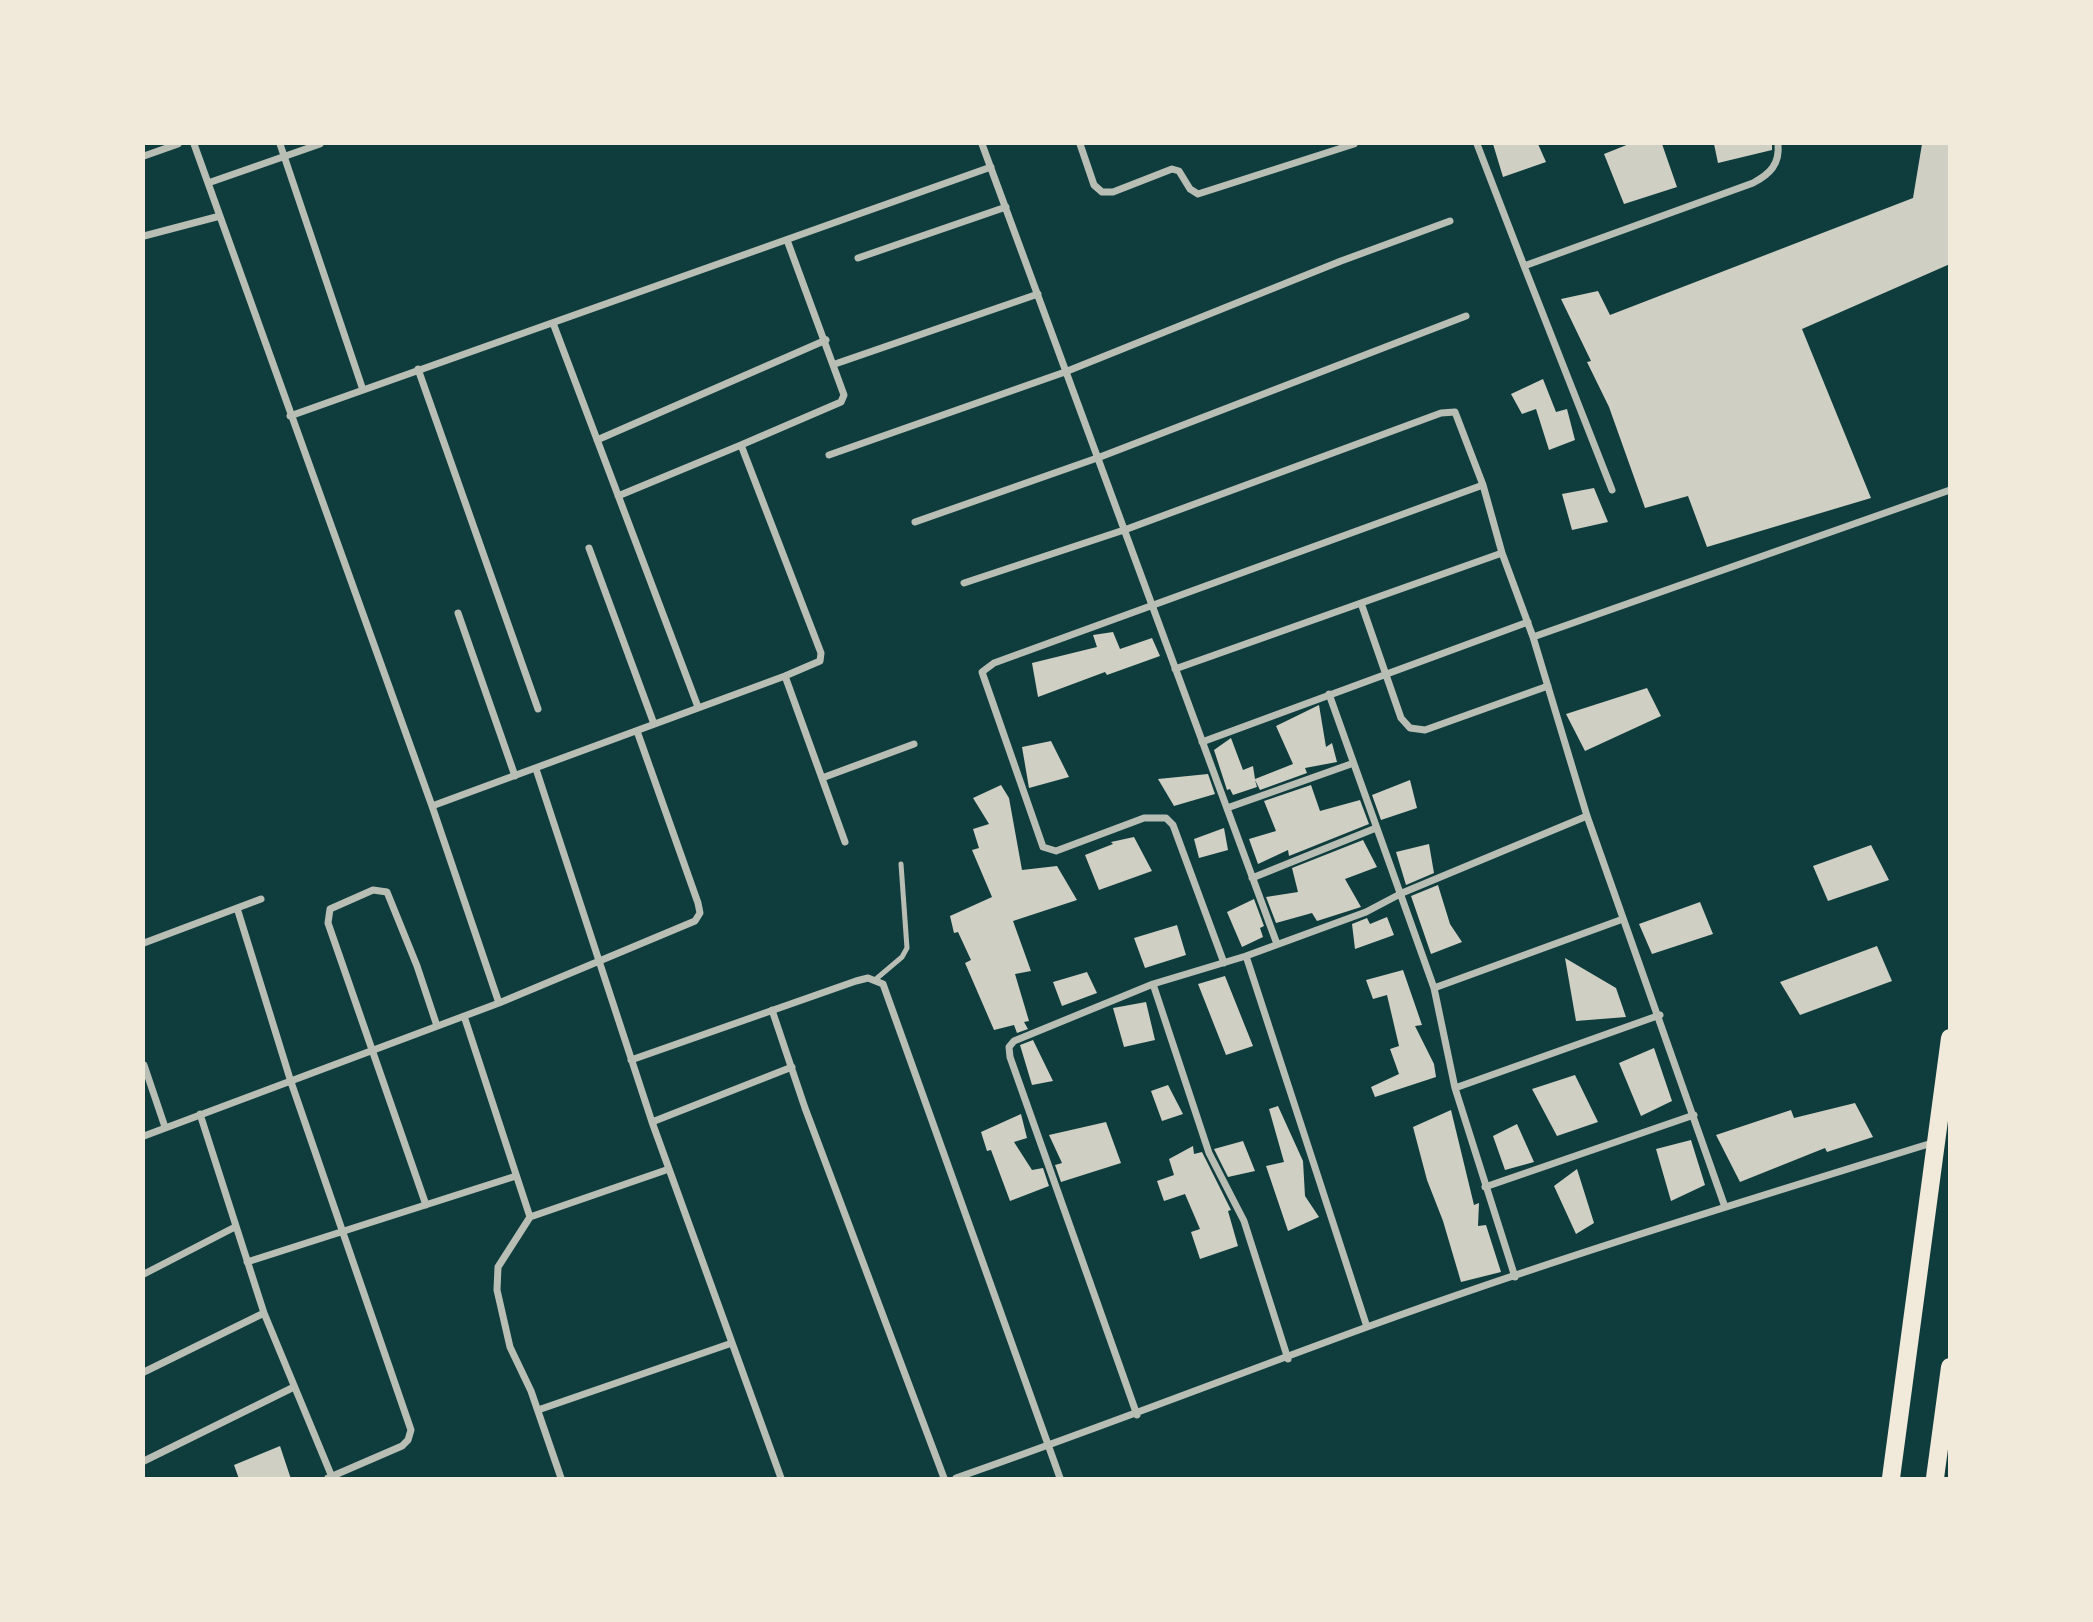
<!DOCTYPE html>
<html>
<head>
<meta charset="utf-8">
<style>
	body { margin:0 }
	#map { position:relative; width:2093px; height:1622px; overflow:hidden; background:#0f3d3e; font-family:"Golos Text",sans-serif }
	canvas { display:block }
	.frame { position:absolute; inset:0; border:145px solid #f1e9da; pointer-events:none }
</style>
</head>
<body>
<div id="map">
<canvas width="2093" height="1622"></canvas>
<div class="frame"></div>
</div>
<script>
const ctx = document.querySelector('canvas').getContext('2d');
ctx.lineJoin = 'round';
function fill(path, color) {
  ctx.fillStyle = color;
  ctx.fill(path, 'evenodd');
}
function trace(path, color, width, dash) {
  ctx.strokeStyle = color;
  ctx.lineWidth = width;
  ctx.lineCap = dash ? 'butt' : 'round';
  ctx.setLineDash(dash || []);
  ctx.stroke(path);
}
fill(new Path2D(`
	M1493 144H1538L1546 162 1503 177Z
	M1629 144H1662L1677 187 1624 204 1604 154Z
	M1714 144H1772V150L1718 163Z
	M1922 144H1950V264L1802 329 1871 498 1707 547 1688 496 1645 508 1609 407 1587 362 1591 361 1561 299 1598 291 1610 315 1913 198Z
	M1543 379 1556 412 1567 409 1575 440 1549 450 1536 409 1522 414 1511 394Z
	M1594 488 1608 522 1572 530 1562 494Z
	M1113 632 1120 649 1152 638 1160 656 1107 675 1105 672 1038 697 1032 663 1097 647 1093 635Z
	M1647 688 1661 716 1585 751 1566 714Z
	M1319 705 1326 747 1332 743 1337 762 1305 768 1307 773 1260 790 1255 780 1257 787 1233 795 1230 789 1227 790 1214 750 1231 738 1243 770 1253 766 1255 779 1293 764 1276 726Z
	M1051 741 1069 777 1029 788 1022 747Z
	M1208 774 1215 794 1174 806 1158 779Z
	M1410 780 1417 808 1381 820 1372 795Z
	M1001 785 1009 798 1022 870 1057 866 1077 900 1013 921 1031 971 1015 974 1029 1021 1024 1022 1028 1029 1017 1033 1014 1025 994 1030 965 963 971 960 958 932 954 933 950 916 992 897 972 850 979 848 973 829 989 824 973 798Z
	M1311 785 1320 811 1360 800 1369 824 1289 856 1288 850 1258 864 1249 839 1276 831 1264 801Z
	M1224 828 1228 850 1199 858 1194 839Z
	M1134 837 1152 871 1099 890 1085 855 1113 844 1111 842Z
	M1363 840 1377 867 1345 879 1361 907 1317 921 1312 913 1276 923 1266 897 1298 892 1292 868Z
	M1429 844 1434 873 1406 885 1396 852Z
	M1871 845 1889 880 1828 901 1813 866Z
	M1438 885 1450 924 1462 942 1431 954 1411 896Z
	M1254 899 1264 926 1260 928 1263 937 1242 947 1227 912Z
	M1700 902 1713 934 1652 954 1639 924Z
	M1387 917 1394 935 1355 949 1352 924 1367 918 1370 924Z
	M1177 925 1186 955 1145 968 1134 938Z
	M1877 946 1892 981 1800 1015 1780 982Z
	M1565 958 1616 988 1626 1017 1576 1021Z
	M1403 970 1422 1025 1415 1026 1434 1064 1436 1077 1375 1097 1371 1087 1399 1074 1390 1049 1399 1046 1387 995 1373 999 1366 980Z
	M1087 972 1097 993 1062 1006 1053 982Z
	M1225 976 1253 1046 1226 1055 1198 984Z
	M1146 1002 1155 1040 1124 1047 1113 1008Z
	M1033 1040 1053 1081 1032 1085 1020 1045Z
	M1654 1048 1672 1101 1641 1116 1619 1063Z
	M1575 1075 1598 1122 1557 1136 1532 1089Z
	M1168 1085 1183 1114 1162 1121 1151 1091Z
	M1855 1103 1873 1137 1827 1152 1825 1148 1740 1182 1716 1135 1791 1110 1794 1118Z
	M1278 1106 1303 1161 1305 1196 1319 1217 1288 1231 1266 1166 1284 1162 1269 1109Z
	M1451 1110 1474 1205 1479 1203 1478 1226 1486 1225 1501 1272 1461 1282 1443 1221 1427 1180 1413 1127Z
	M1021 1114 1027 1138 1014 1142 1032 1170 1043 1168 1049 1186 1010 1201 991 1150 987 1151 981 1132Z
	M1106 1122 1121 1163 1061 1182 1055 1165 1062 1163 1049 1135Z
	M1517 1124 1534 1162 1505 1170 1493 1136Z
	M1691 1140 1705 1185 1671 1201 1656 1149Z
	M1243 1141 1255 1171 1228 1177 1214 1149Z
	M1193 1146 1194 1154 1202 1152 1231 1210 1228 1211 1238 1246 1200 1259 1191 1232 1200 1229 1185 1194 1164 1201 1157 1181 1174 1175 1169 1159Z
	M1577 1169 1594 1223 1576 1234 1554 1186Z
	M280 1446 291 1479H239L234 1465Z`), '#cfcfc3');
trace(new Path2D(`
	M876 979 902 957 907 948 901 864`), '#b8beb3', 5);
trace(new Path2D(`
	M194 144 432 806 499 1003
	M280 144 363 390
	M982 144 1277 944
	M1080 144 1094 185 1102 192H1113L1172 169 1179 171 1190 189 1198 194 1354 144
	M1477 144 1524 266
	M144 156 178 144
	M208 183 320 144
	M144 236 220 216
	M858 258 1006 207
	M553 323 698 707
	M835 364 1038 294
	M418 369 538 709
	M290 416 991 167
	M597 440 826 340
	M829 455 1065 372 1341 261 1450 221
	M1612 490 1524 266 1753 183C1770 174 1780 164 1778 144
	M618 496 741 445
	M915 522 1100 457 1466 316
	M589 548 654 724
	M964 583 1127 529 1441 413 1455 412 1483 485 1502 553 1533 637 1587 816 1725 1207
	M1361 603 1401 718 1410 728 1425 730 1548 686
	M458 613 515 776
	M1533 637 1950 490
	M1175 669 1502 553
	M785 676 845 842
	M1329 694 1434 988 1455 1088 1515 1277
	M1202 742 1528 622
	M536 769 652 1122 781 1478
	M822 778 914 744
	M432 806 785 676 820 661 821 653 741 445 841 402 844 395 787 240
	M1227 808 1351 764
	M1252 878 1376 828
	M237 908 291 1082 411 1430 408 1440 402 1446 328 1478
	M144 943 261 899
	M1246 956 1367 1327
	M1224 963 1173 825 1166 818H1144L1056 851 1043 847 982 672 994 663 1483 485
	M1153 984 1209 1153 1244 1221 1288 1359
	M1434 988 1623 919
	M772 1010 805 1108 944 1478
	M464 1016 530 1217 669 1169
	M631 1060 856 981 868 978 883 984 1060 1478
	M144 1065 165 1127
	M1455 1088 1660 1015
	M200 1114 264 1313 332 1477
	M652 1122 792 1067
	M144 1136 499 1003 695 921 700 913 698 903 637 731
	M1485 1187 1694 1115
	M426 1205 328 923 330 909 373 890 387 892 417 966 437 1026
	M530 1217 498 1267 497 1290 510 1347 531 1391 561 1478
	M247 1262 516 1176
	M144 1274 235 1227
	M144 1372 264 1313
	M538 1410 732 1343
	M1137 1415 1010 1057 1009 1047 1014 1041 1153 984 1246 956 1366 912 1402 893 1587 816
	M144 1461 294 1387
	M956 1478C1094 1430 1230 1377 1367 1327 1554 1259 1745 1201 1935 1142`), '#b8beb3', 7);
trace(new Path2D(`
	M1891 1478 1950 1038
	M1935 1478 1950 1367`), '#f1e9da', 18);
</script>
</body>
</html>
